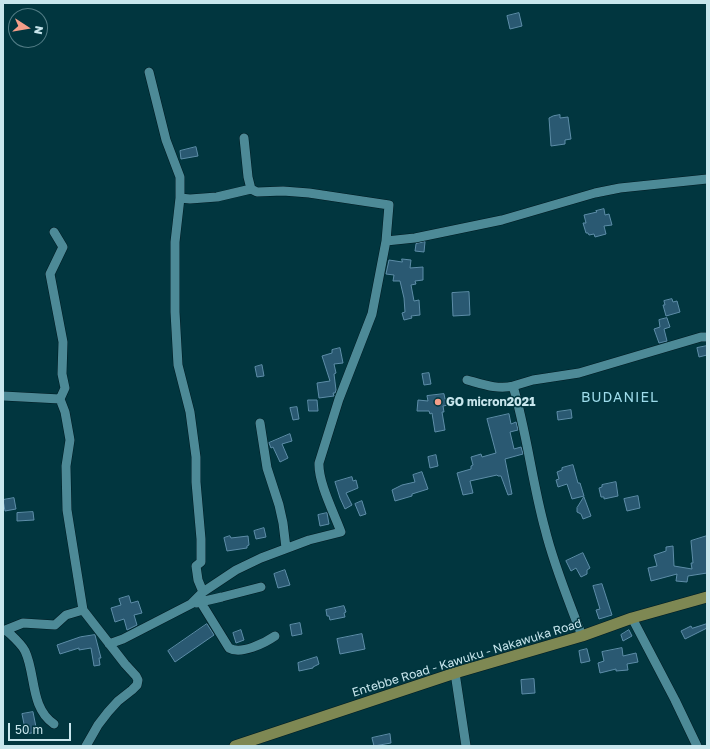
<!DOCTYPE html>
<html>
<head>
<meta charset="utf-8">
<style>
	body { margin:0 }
	#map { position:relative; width:710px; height:749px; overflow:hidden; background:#01363f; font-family:"Golos Text",sans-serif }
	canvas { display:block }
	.frame { position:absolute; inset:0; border:4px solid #c8e6ed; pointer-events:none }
	.north { position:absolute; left:8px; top:8px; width:40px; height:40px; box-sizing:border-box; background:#01363f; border:1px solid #517c85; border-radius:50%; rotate:102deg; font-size:11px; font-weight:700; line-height:16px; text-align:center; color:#c8e6ed }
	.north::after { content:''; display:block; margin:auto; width:14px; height:18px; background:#f49e89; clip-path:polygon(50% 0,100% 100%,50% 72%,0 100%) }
	.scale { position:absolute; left:8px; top:723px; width:63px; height:18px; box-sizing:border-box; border:2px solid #c8e6ed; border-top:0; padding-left:5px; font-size:12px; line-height:14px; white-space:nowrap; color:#c8e6ed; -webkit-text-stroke:3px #01363f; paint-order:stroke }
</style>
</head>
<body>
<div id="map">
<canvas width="710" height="749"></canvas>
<div class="frame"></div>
<div class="north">N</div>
<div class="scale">50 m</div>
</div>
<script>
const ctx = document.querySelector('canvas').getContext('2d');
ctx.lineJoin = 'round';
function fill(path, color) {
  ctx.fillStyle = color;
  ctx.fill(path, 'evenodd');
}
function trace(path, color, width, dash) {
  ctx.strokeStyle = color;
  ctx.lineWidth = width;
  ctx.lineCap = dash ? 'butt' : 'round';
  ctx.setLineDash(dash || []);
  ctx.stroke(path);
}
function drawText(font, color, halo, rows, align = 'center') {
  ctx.font = font + ' "Golos Text",sans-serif';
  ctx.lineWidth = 3;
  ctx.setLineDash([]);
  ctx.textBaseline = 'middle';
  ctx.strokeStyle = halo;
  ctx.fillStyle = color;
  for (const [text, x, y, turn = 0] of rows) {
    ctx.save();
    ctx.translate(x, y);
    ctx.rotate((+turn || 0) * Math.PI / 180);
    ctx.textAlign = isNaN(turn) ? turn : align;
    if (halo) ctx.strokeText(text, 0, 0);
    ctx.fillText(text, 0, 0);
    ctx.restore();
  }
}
const building = new Path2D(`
	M519 13 522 26 510 29 507 16Z
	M560 115V118L568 117 571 139 565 140V144L551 146 549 118 553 116Z
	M196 147 198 156 181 159 180 151Z
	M604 209 605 215 609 214 612 225 604 226 606 234 595 237 594 234 589 235 588 233H586L583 223H586L584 215 597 212 596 211Z
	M425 242 424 252 415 251 416 244Z
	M402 259 411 260 410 268 423 267V280L415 281 416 284 411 285 414 301 419 300 420 315 411 316 412 318 404 320 402 313 405 312 404 298 400 281H393L394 275 386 274 389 260 402 262Z
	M469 292 470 315 453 316 452 293Z
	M672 299 673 302 677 301 680 312 666 316 663 305H665L664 301Z
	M667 318 670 327 664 329 667 341 659 343 654 329 660 327 659 320Z
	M707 346V355L699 357 697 348Z
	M340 348 343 363 334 364 336 373 334 374 336 390 335 393H333L334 396 319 398 317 383 330 381 322 356 332 353V350Z
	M262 365 264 376 257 377 255 367Z
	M429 373 431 384 424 385 422 374Z
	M444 394 445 399H448V405L443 406 444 412H442L445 430 435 432 432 413 430 414 429 411H417L418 400 428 401 427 396Z
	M308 400H317L318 411H309Z
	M297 407 299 419 293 420 290 408Z
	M571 410 572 418 558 420 557 412Z
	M509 414 511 424 516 422 518 430 510 432 514 449 521 447 523 454 505 459 512 494 508 495 501 476H498L497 475 470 481 473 493 463 495 457 473 471 469V466L473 465 471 457 481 454 482 457 496 453 487 419Z
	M290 434 292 441 282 444 288 458 280 462 273 447 271 448 269 443Z
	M436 455 438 466 430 468 428 457Z
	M573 465 578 483H580L584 496 572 499 567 484 558 487 556 480 559 479 557 472 562 470V468Z
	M422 472 428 489 412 494V496L395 501 392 490 402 485 415 482 413 475Z
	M352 477 353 481 356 480 358 488 346 493 352 505 345 509 340 498 335 482Z
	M616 482 618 496 604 499V497H601L599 488 602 487V485Z
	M638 496 640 508 627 511 624 499Z
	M584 497 591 516 583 519 581 514 577 512V508Z
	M14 498 16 509 5 511 3 500Z
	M362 501 366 514 360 516 355 504Z
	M33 512 34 520 17 521V513Z
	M327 513 329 524 320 526 318 515Z
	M264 528 266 537 256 539 254 531Z
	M230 536 231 538 248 536 249 545 247 546V548L227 551 224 538Z
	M707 536V573L688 576 687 582 676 581 677 574 651 581 648 568 657 566 654 555 666 551V547L673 546 674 566 692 569 691 563H693L691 541Z
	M583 553 590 568 587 570V574L581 577 576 568 571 571 566 561Z
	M285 570 290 585 278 588 274 574Z
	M602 584 612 615 599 619 596 610 600 609 593 586Z
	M129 596 131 603 138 601 142 613 134 615 137 625 127 630 124 619 115 622 111 608 121 605 119 599Z
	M344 606 346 612 344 613 345 617 330 620 329 616H327L326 610Z
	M300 623 302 634 292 636 290 625Z
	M207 624 214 635 175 662 168 651Z
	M707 624V628L685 639 681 631 691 626 692 628Z
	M241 630 244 640 236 643 233 633Z
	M629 630 632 636 623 641 621 635Z
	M362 634 365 649 340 654 337 639Z
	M95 635 101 658H99L100 665 94 666 91 648 79 650V648L60 654 57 645 80 637Z
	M622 648 623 656 636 653 638 662 627 664 628 670 616 671V669L600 673 598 663 604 661 602 652Z
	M587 649 590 661 581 663 579 651Z
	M317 657 319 664 313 667V668L299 671 298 663Z
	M534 679 535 693 522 694 521 680Z
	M33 712 37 732 26 734 22 714Z
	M390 734 391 743 374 746 372 738Z`);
fill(building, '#2a5972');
trace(building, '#5d8da8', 1);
const minor = new Path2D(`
	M244 138 248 177 251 189
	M180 198 175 242V312L178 365 190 412 196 457V482L201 539V562L196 566 198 580 203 592
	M54 232 63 247 50 274 63 342 62 374 65 388 60 399 65 412 70 440 66 466 67 510 83 610 125 664 136 676 138 680 137 685 132 690 118 701 108 712 98 725 86 746
	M386 241 415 238 502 220 595 193 620 188 707 179
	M467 380C482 384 498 390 513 386 527 433 532 482 545 529 554 566 569 601 582 636
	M513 386 533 380 579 373 701 337H707
	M3 396 60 399
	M260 423 267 468 279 505 283 523 286 548
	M200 601 229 648C241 655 265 643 275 636
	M196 603 222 597 261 587
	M632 618 675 700 697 746
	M6 630C12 636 21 643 25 651 36 674 30 708 54 724
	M3 631 23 623 55 625 66 615 83 610
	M109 644 123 639 191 604 203 592 236 570 261 558 309 540 341 532C334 513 318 482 319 463L339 399 372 314 386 241 389 205 309 193 283 191 257 192 251 189 217 197 190 199 180 198V177L166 140 149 72
	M455 673 466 746`);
const major = new Path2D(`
	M235 746 455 673 582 636 632 618 707 597`);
trace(minor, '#001b22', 10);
trace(major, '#001b22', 12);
trace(minor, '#4d8a97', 9);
trace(major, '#7e8853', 11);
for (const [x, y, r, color] of [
	[438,402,4,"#f49e89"]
]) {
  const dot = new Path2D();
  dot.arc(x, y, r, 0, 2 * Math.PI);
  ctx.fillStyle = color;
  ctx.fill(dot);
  trace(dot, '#01363f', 1.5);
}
drawText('bold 12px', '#c8e6ed', '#01363f', [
	["GO micron2021",446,402]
], 'left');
drawText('12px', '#c8e6ed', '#01363f', [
	["Entebbe Road - Kawuku - Nakawuka Road",467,658,-17]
]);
ctx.letterSpacing = '1px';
drawText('14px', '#9edceb', '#01363f', [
	["BUDANIEL",620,398]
]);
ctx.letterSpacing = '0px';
</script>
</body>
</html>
